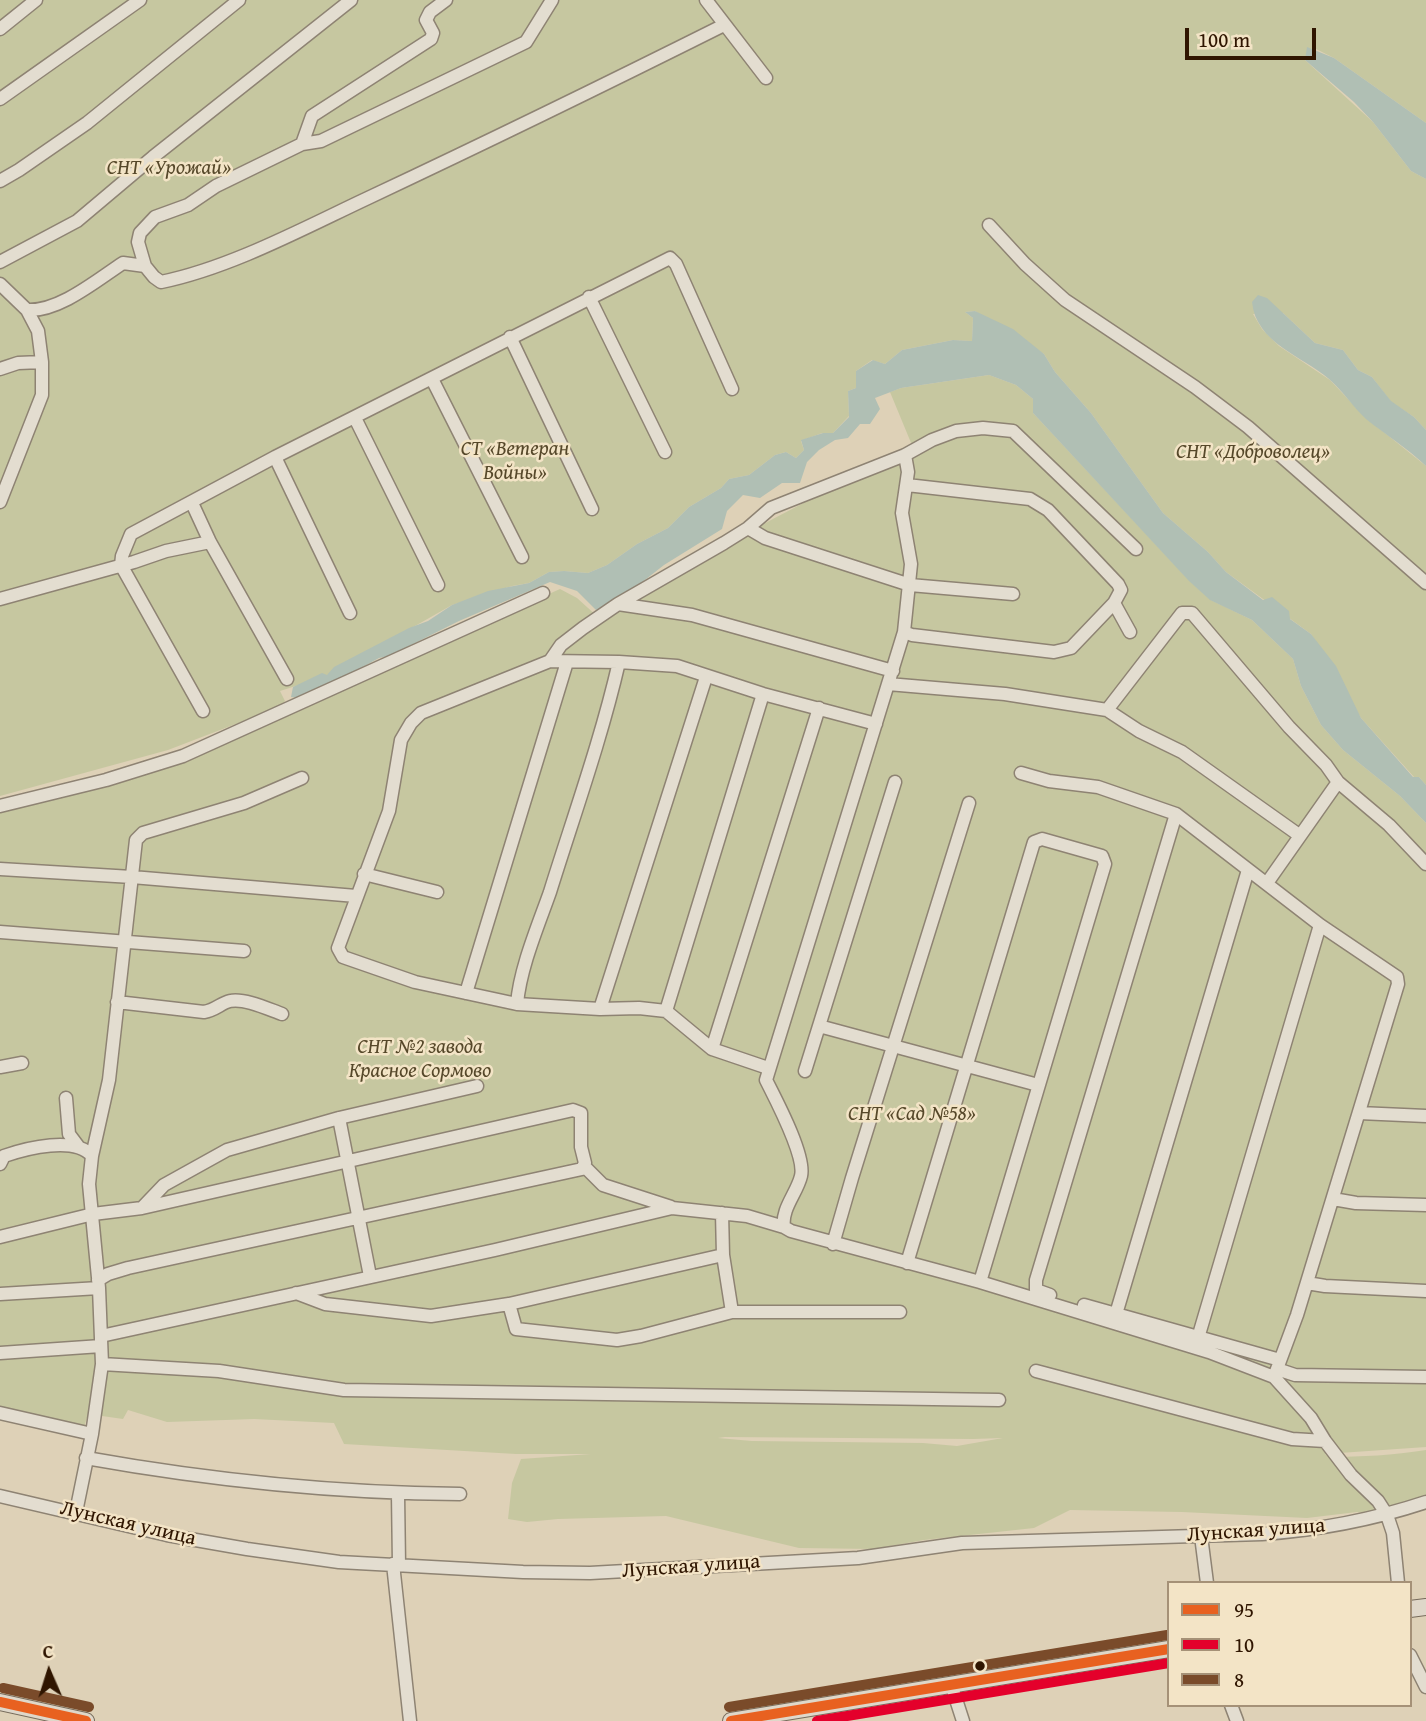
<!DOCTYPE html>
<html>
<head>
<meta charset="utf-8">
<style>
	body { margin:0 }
	#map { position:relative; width:1426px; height:1721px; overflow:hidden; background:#ded1b7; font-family:"Gentium Book Plus",serif }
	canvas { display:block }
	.legend { position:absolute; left:1167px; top:1581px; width:245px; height:126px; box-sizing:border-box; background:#f3e4c6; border:2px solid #a59177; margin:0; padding:9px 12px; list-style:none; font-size:21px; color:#2f1500 }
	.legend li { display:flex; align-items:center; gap:14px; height:35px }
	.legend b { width:35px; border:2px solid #a59177 }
	.north { position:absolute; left:14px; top:1637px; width:70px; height:70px; -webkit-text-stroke:5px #f3e4c6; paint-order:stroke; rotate:357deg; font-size:19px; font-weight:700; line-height:28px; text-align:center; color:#2f1500 }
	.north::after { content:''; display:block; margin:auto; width:24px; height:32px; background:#2f1500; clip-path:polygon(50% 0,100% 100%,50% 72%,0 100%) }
	.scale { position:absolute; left:1185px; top:28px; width:131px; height:32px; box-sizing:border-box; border:4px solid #2f1500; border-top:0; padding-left:9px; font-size:21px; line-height:24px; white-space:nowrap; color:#2f1500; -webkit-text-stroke:5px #f3e4c6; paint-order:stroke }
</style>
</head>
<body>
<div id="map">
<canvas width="1426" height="1721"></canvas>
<ul class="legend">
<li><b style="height:9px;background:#e86120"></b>95</li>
<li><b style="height:9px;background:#e4002b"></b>10</li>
<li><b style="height:9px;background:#7a4b2a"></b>8</li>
</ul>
<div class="north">С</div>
<div class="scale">100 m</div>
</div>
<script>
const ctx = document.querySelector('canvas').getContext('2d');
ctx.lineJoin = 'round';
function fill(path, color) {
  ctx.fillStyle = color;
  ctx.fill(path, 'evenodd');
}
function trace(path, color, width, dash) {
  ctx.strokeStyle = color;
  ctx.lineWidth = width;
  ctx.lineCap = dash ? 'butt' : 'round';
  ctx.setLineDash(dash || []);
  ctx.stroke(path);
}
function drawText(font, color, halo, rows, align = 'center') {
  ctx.font = font + ' "Gentium Book Plus",serif';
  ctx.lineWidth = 5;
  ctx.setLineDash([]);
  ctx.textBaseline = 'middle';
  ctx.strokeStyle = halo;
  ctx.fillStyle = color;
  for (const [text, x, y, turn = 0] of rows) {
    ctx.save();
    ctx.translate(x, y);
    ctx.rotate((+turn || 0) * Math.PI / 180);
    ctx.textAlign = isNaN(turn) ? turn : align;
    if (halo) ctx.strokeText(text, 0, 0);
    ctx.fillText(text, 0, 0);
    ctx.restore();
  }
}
fill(new Path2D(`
	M0 0H1426V123L1334 58 1316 49 1305 60 1373 122 1411 171 1426 179V430L1414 417 1391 402 1372 377 1358 370 1343 350 1315 343 1283 313 1253 314 1262 329 1279 346 1330 380 1365 417 1426 466V785L1419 777H1414L1361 718 1311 634 1226 572 1208 552 1163 513 1091 413 1055 372 1044 354 975 311 965 312 973 318 972 341 953 340 902 350 885 364 872 360 856 371V388L848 391 849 416 833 433H822L801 441 804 450 796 458 786 452 775 455 749 475 729 479 721 488 689 507 668 528 637 544 607 565 588 573 564 571 549 572 529 583 512 586 452 605 327 676 280 691 285 701 280 707 168 750 0 796Z
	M989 375 1016 385 1033 399V413L1189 580 1211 600 1252 620 1293 659 1301 686 1321 725 1343 750 1400 796 1426 823V1447L1325 1454 1329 1457C1362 1457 1393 1455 1426 1450V1496L1363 1513 1357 1512 1307 1518 1182 1512 1070 1510 1034 1528 924 1540 873 1549 799 1548 666 1516 558 1519 527 1522 508 1519 512 1483 521 1459 591 1454H516L344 1444 334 1423 254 1419 167 1422 128 1410 123 1419 88 1414 82 1434 0 1415V812L172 763 560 589 577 598 598 617C702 558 804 498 914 450L890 392 901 388ZM725 1437 973 1439 1003 1438 957 1446 923 1443 752 1441 718 1438Z`), '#c6c7a0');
fill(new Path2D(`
	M1307 47 1334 58 1426 123V179L1411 171 1373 122 1354 102 1305 60Z
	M1258 295 1267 298 1315 343 1343 350 1358 370 1372 377 1391 401 1414 417 1426 430V466C1407 448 1386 435 1366 419 1353 407 1343 391 1329 379 1302 356 1256 343 1252 302Z
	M975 311 1013 329 1044 354 1055 372 1091 413 1163 513 1208 552 1226 572 1263 600 1272 597 1289 611 1290 619 1311 634 1336 666 1361 718 1413 777H1419L1426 785V823L1400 796 1343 750 1321 725 1301 686 1293 659 1252 620 1210 600 1189 581 1033 413V399L1016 385 989 375 901 388 875 398 880 409 870 424H860L848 438 835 440 819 450 807 462 800 483H782L760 498 743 495 727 511 722 529 664 565 627 594 596 610 577 591 550 582 459 621 389 656 379 658 305 699 291 697 293 687 322 673 327 675 334 667 409 628 428 621 452 605 488 591 529 583 549 572 564 571 588 573 607 565 637 544 668 528 689 507 721 488 729 479 749 475 775 455 786 452 796 458 804 450 801 440 823 433H833L849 417 848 391 856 388V371L873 360 885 364 902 350 953 340 972 341 973 318 965 312Z`), '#b0bfb4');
const minor = new Path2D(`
	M706 0 766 78
	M0 29 36 0
	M0 99 140 0
	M302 144 321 141 526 42 552 0
	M0 181 19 170 87 123 239 0
	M989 225 1025 264 1065 300 1195 387 1248 427 1426 583
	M0 262 77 221 153 157 351 0
	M145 266 138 242 140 233 155 217 188 205 216 186 302 144 312 116 431 39 433 33 426 20 430 12 446 0
	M0 284 27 310 38 331 42 362V395L0 502
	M589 297 665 452
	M27 310C59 312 97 280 123 263L145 266 154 277 161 282C230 268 304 228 368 198 487 142 606 84 724 25
	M510 337 592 509
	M0 369 18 363 42 362
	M432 379 522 557
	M355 418 438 585
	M905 455 908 472 902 513 911 564 904 632 766 1080C776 1100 806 1156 801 1176 797 1193 781 1209 784 1227L791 1231 980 1282 1209 1352 1274 1377 1311 1418 1325 1441 1351 1475 1378 1501 1387 1515 1393 1533 1398 1583
	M275 457 350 613
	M192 503 210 542 287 679
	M748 528 765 538 910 585 1013 594
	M0 599 134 562 166 551 210 542
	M1114 603 1130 632
	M618 604 692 615 893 671
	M904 632 912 635 1054 652 1071 648 1114 603 1121 590 1118 584 1048 510 1030 499 907 485
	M550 661 561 645 583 628 618 604 724 543 748 528 771 508 905 455 932 440 956 431 983 428 1013 431 1136 549
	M888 684 1005 694 1107 710 1139 731 1182 752 1299 835
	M1107 710 1182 613H1192L1289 727 1326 765 1338 782
	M203 711 121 565 122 556 131 534 275 457 670 258 676 264 732 389
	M1021 773 1049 781 1098 787 1176 814 1320 925 1397 977 1398 984 1297 1315 1274 1377
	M0 806 106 780 183 756 543 593
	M0 869 132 877 356 896
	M364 874 437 892
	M1267 883 1338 782 1389 825 1426 864
	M0 932 244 951
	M466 993 567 662
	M117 1002 204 1012C216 1010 221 1003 230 1001 245 998 268 1009 282 1014
	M517 1004C520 968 538 926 550 892 574 815 601 740 619 662
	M600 1009 706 677
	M666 1011 763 694
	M819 1026 1038 1085
	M712 1049 819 708
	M0 1067 22 1063
	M768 1068 712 1049 666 1011 639 1008 600 1009 517 1004 415 982 343 957 338 948 389 811 401 740 411 723 421 713 550 661 619 662 677 666 763 694 876 724
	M805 1071 895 782
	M66 1098 69 1134 78 1146
	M1359 1113 1426 1116
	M339 1118 370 1276
	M0 1164 4 1156C27 1148 75 1136 92 1156
	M584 1166 603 1185 671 1207
	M1333 1199 1356 1203 1426 1205
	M142 1208 164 1185 227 1150 339 1118 477 1086
	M722 1213 723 1255 732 1312
	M0 1237 93 1214 142 1208 573 1110 581 1113V1147L585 1163 582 1169 128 1268 108 1274 98 1280
	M833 1244 852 1178 969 803
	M907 1263 1034 842 1042 839 1102 856 1105 864 980 1282
	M1307 1283 1325 1286 1426 1291
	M296 1293 325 1304 431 1316 509 1304 723 1255
	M0 1294 99 1288
	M1050 1295 1036 1290V1280L1176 814
	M509 1304 516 1329 617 1340 641 1336 732 1312H900
	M1084 1305 1280 1360
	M1116 1314 1248 870
	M101 1336 495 1250 672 1208 747 1216 784 1227
	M1198 1338 1320 925
	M0 1353 101 1346
	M102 1364 219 1371 344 1390 999 1400
	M1277 1369 1295 1375 1426 1377
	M1036 1371 1292 1439 1325 1441
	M0 1413 92 1434
	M86 1458C209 1480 335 1493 460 1494
	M398 1494 399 1565
	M0 1496 167 1535 247 1549 339 1562 523 1572 590 1573 858 1558 962 1543 1262 1534C1318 1530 1372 1520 1426 1502
	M76 1512 92 1434 102 1364 99 1288 89 1184 92 1156 109 1080 136 840 143 833 244 803 302 778
	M1201 1536 1207 1583
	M393 1564 410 1721
	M1410 1655 1426 1687
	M951 1684 963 1721
	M1231 1705 1237 1721`);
const major = new Path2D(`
	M1410 1609 1426 1607
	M0 1702 86 1721
	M731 1721 1169 1649`);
trace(minor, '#8e8373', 15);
trace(major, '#766b5b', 18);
trace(minor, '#e3ddd0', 12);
trace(major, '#dfd7c9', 16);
trace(new Path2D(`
	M0 1702 86 1721
	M731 1721 1169 1649`), '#e86120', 10);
trace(new Path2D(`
	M817 1721 1169 1663`), '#e4002b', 10);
trace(new Path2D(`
	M3 1688 89 1707
	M729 1707 1167 1635`), '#7a4b2a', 10);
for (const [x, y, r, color] of [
	[980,1666,6,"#2f1500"]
]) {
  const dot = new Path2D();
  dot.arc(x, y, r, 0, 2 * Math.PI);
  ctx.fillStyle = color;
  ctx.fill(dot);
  trace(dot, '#f3e4c6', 2.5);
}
drawText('italic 21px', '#56482a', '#f3e4c6', [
	["СНТ «Урожай»",169,169],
	["СТ «Ветеран",515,450],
	["Войны»",515,474],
	["СНТ «Доброволец»",1253,453],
	["СНТ №2 завода",420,1048],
	["Красное Сормово",420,1072],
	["СНТ «Сад №58»",912,1115]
]);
drawText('21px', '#2f1500', '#f3e4c6', [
	["Лунская улица",128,1524,13],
	["Лунская улица",1256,1531,-4],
	["Лунская улица",691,1567,-4]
]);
</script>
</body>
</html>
